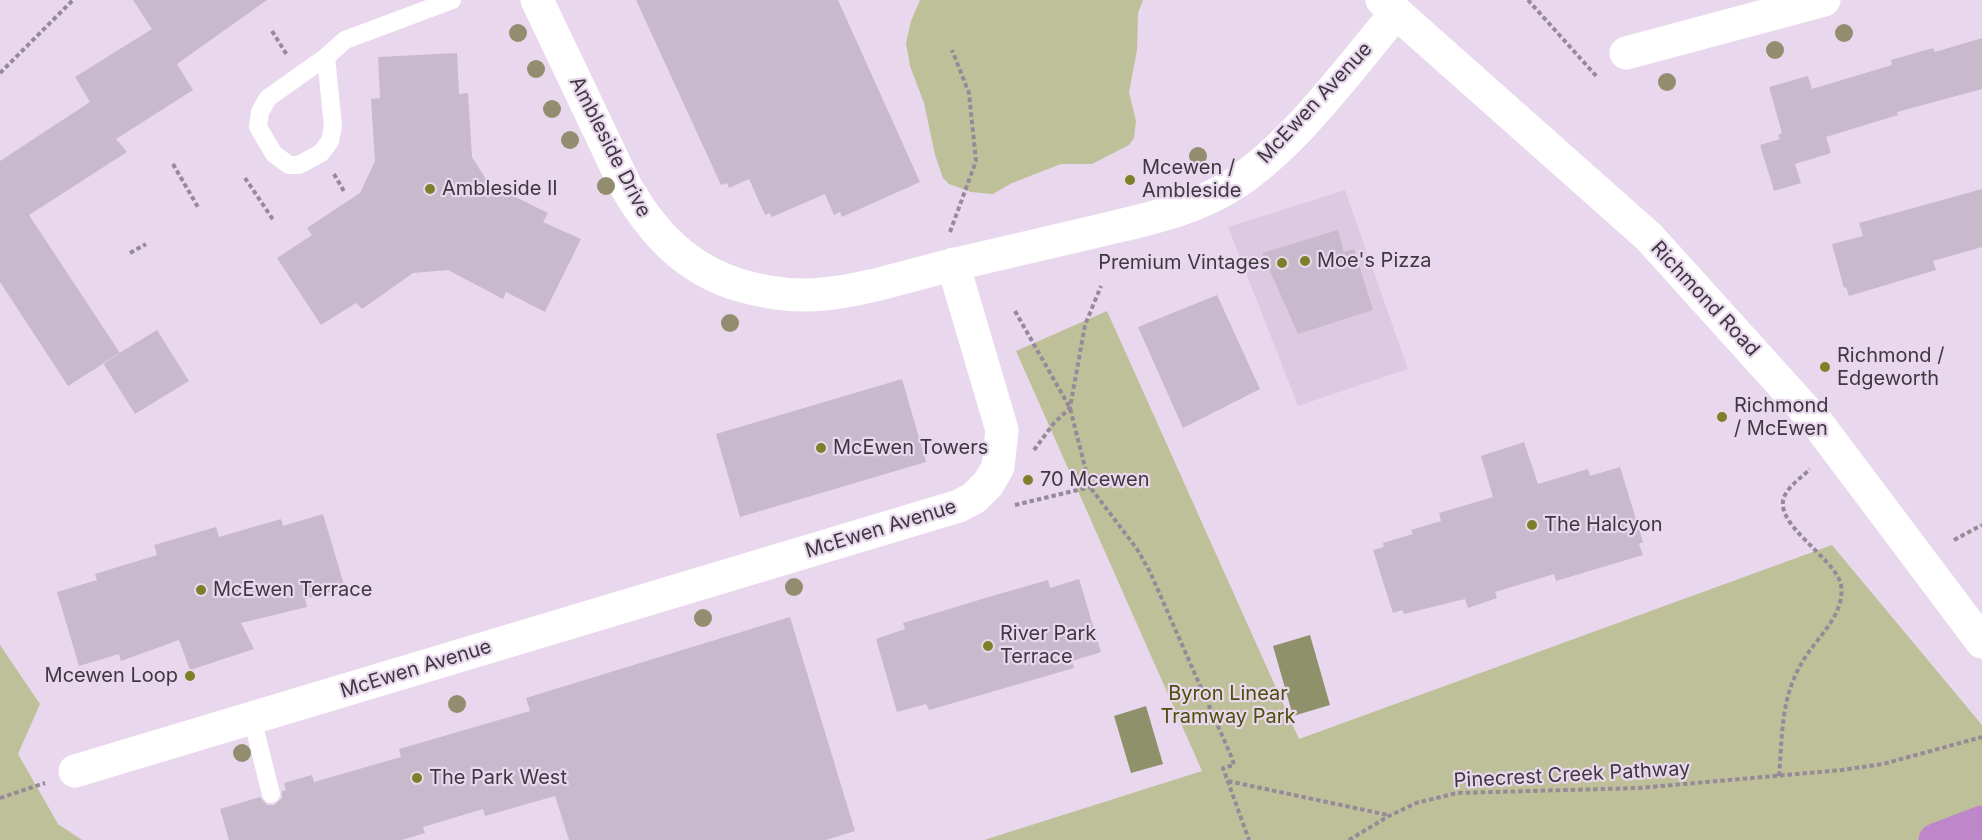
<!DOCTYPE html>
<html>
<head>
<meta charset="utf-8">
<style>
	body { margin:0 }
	canvas { display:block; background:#e9d8ed }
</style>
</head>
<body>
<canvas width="1982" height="840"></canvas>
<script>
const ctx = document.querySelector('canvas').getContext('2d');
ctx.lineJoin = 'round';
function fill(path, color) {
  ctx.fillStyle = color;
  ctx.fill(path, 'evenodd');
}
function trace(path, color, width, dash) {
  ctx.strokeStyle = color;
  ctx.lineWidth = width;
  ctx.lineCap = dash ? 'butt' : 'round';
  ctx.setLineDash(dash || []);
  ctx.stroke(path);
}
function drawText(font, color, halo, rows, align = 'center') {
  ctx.font = font + ' Inter,sans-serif';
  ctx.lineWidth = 4.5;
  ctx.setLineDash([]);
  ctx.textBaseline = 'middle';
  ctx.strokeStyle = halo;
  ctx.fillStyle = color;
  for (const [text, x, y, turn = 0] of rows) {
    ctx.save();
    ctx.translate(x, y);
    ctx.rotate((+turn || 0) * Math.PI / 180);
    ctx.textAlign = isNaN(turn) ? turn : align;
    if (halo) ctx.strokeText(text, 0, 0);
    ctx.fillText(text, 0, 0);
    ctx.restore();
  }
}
fill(new Path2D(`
	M1345 190 1408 369 1298 406 1228 227Z`), '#dec9e3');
fill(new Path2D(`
	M920 0H1143L1138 13 1137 50 1129 92 1136 121 1134 138 1129 145 1092 164H1061L1012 183 993 194 971 192 949 184 943 178 935 155 924 103 910 66 906 43 911 21Z
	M1107 311 1299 739 1832 545 1982 725V840H984L1202 771 1016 351Z
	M0 645 40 704 18 754 58 824 82 840H0Z`), '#bec099');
fill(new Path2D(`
	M1310 635 1330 705 1293 716 1273 646Z
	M1146 706 1163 764 1131 773 1114 716Z`), '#8e916a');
fill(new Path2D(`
	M133 0H267L177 64 193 90 116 139 127 152 29 215 120 353 68 386 0 282V161L90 102 75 77 152 29Z
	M636 0H838L920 182 842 217 840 212 834 215 825 194 772 217 770 213 765 215 749 179 729 188 727 183 721 185Z
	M1982 38V89L1897 112 1898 115 1826 137 1831 153 1795 164 1801 183 1774 191 1760 145 1780 139 1778 135 1782 133 1769 87 1808 76 1812 89 1892 65 1891 60 1933 48 1935 52Z
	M457 53 459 94 468 93 472 157 489 184 548 213 543 222 581 239 545 312 506 292 503 299 448 270 413 273 362 309 356 303 321 325 277 258 312 235 307 228 360 193 375 161 371 99 380 98 378 57Z
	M1982 189V247L1933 261 1936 270 1849 296 1846 287 1844 288 1832 244 1863 236 1859 223Z
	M1338 230 1344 252 1354 249 1373 310 1298 334 1262 253Z
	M1217 295 1260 389 1183 428 1138 327Z
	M157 330 189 381 135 414 103 363Z
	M902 379 926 462 740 517 716 434Z
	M1524 442 1538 484 1588 469 1590 476 1620 467 1643 542 1639 544 1643 555 1556 581 1554 574 1495 592 1497 598 1468 608 1465 599 1404 614 1402 610 1393 613 1373 550 1384 547 1383 543 1413 534 1411 530 1441 521 1439 513 1493 497 1481 456Z
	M323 514 345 588 305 599 307 607 241 623 254 649 190 670 179 640 121 661 119 654 79 666 57 592 97 580 95 574 157 555 154 545 216 527 219 537 281 519 283 526Z
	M1079 579 1101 652 1072 661 1074 668 929 710 926 704 897 712 876 639 905 629 903 623 992 596 1048 580 1050 588Z
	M790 617 855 831 826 840H569L555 796 485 816 483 809 423 827 425 833 402 840H229L220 809 260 797 267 805H274L282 798V791L286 790 284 783 312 775 314 782 401 757 399 749 530 711 526 698Z`), '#c9b9cd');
trace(new Path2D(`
	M1528 0 1598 78
	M272 31 287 55
	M0 73 73 0
	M173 164 199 209
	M334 174 345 193
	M245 178 274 221
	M950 232 976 161 969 93 952 50
	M130 253 146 244
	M1015 311 1070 408 1090 487 1137 549 1150 572 1232 758 1234 765 1223 768 1249 840
	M1034 450 1054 423 1070 408 1085 325 1101 286
	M1015 505 1090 487
	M1954 540 1982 525
	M1779 776C1783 729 1780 694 1808 653 1822 633 1845 612 1841 585 1836 558 1770 523 1785 495 1790 485 1802 477 1810 469
	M1228 781 1388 815
	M0 798 45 783
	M1349 840 1389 816 1416 803 1457 793 1639 788 1842 770 1883 764 1982 737`), '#968a99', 4, [4.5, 3]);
trace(new Path2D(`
	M326 57 333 126 330 141 321 153 299 165H289L274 154 258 127 260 112 268 98 326 57 345 40 452 0
	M252 718 271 794`), '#fff', 18);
trace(new Path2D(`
	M537 0 626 187C653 233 686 269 739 285 766 293 796 297 824 294 867 290 910 275 952 265 1002 253 1052 242 1102 230 1148 219 1194 210 1234 184 1295 144 1349 69 1396 13
	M1626 53 1824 0
	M75 771 959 506 974 498 988 484 998 467 1002 430 953 264`), '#fff', 33);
trace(new Path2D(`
	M1382 0 1649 237 1818 424 1982 642`), '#fff', 33);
trace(new Path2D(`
	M1935 840 1982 822`), '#bd87ca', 33);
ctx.fillStyle = '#938d70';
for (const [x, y] of [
	[518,33],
	[1844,33],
	[1775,50],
	[536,69],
	[1667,82],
	[552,109],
	[570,140],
	[1198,156],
	[606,186],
	[730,323],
	[794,587],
	[703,618],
	[457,704],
	[242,753]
]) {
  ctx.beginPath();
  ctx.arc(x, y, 9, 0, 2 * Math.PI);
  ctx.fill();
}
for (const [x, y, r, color] of [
	[1130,180,6,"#7d8029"],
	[430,189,6,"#7d8029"],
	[1305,261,6,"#7d8029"],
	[1282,263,6,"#7d8029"],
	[1825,367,6,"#7d8029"],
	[1722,417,6,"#7d8029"],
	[821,448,6,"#7d8029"],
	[1028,480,6,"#7d8029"],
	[1532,525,6,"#7d8029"],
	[201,590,6,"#7d8029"],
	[988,646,6,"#7d8029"],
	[190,676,6,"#7d8029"],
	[417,778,6,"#7d8029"]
]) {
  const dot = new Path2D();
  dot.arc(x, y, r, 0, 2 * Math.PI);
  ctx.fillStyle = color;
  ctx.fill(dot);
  trace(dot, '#e9d8ed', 2);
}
drawText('20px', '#3f3840', '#e9d8ed', [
	["McEwen Avenue",1315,103,-47],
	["Ambleside Drive",610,147,63],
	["Richmond Road",1705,299,47],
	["McEwen Avenue",881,529,-17],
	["McEwen Avenue",416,669,-17],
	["Pinecrest Creek Pathway",1572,775,-3]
]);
drawText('20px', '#3f3840', '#e9d8ed', [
	["Mcewen /",1142,168],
	["Ambleside",1142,191],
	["Ambleside II",442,189],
	["Moe's Pizza",1317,261],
	["Premium Vintages",1270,263,"right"],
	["Richmond /",1837,356],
	["Edgeworth",1837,379],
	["Richmond",1734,406],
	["/ McEwen",1734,429],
	["McEwen Towers",833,448],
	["70 Mcewen",1040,480],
	["The Halcyon",1544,525],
	["McEwen Terrace",213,590],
	["River Park",1000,634],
	["Terrace",1000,657],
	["Mcewen Loop",178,676,"right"],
	["The Park West",429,778]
], 'left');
drawText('20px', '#4d4f0a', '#e9d8ed', [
	["Byron Linear",1228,694],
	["Tramway Park",1228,717]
]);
</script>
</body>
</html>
